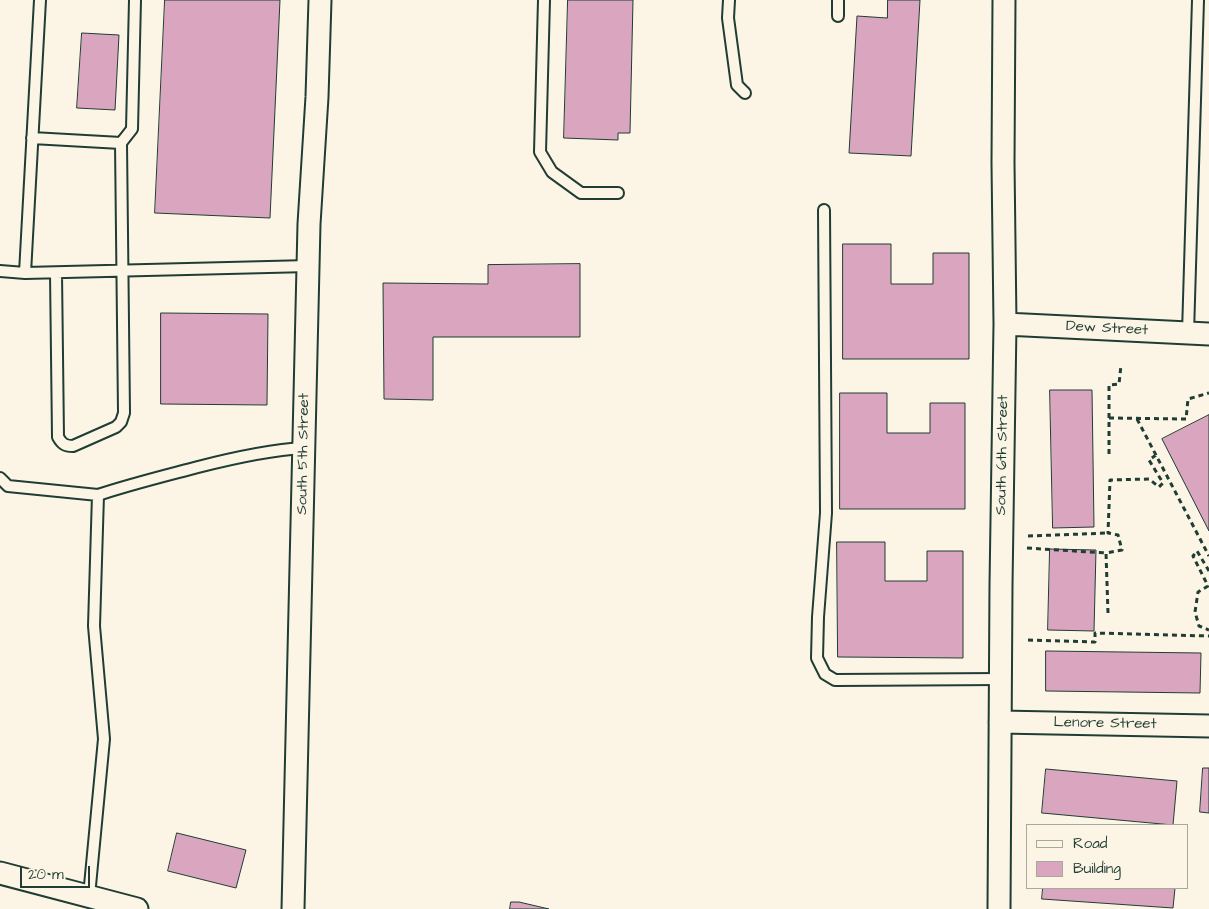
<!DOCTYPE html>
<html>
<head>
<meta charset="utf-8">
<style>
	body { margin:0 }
	#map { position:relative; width:1209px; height:909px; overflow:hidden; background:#fcf5e5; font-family:"Architects Daughter",sans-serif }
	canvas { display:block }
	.legend { position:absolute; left:1026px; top:824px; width:162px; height:65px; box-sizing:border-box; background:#fcf5e5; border:1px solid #a4ab9e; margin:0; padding:6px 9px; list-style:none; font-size:15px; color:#1f3d34 }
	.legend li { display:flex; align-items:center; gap:10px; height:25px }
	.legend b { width:25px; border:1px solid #a4ab9e }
	.scale { position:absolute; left:20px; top:866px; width:70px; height:22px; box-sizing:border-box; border:2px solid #1f3d34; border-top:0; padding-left:6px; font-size:15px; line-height:18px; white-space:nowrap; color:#1f3d34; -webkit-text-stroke:4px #fcf5e5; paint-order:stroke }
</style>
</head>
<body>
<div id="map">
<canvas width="1209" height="909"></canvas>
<ul class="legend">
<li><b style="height:6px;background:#fcf5e5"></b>Road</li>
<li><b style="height:14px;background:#daa5be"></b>Building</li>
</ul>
<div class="scale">20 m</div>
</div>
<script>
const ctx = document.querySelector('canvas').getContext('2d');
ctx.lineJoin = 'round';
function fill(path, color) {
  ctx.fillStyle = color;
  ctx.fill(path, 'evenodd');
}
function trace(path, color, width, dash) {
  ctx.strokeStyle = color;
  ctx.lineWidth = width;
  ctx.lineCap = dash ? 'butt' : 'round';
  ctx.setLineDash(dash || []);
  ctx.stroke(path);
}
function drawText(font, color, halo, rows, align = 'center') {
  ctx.font = font + ' "Architects Daughter",sans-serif';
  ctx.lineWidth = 5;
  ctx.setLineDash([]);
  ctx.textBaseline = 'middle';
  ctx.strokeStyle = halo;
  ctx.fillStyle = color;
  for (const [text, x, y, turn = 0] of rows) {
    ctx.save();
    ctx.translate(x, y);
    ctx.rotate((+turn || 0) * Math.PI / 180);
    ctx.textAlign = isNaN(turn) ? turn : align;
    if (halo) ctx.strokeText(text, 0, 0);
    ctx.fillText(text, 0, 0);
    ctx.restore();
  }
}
const building = new Path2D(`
	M165 0H280L270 218 155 213Z
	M568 0H633L630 133H618V140L564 138Z
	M888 0H920L911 156 849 153 857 16 887 18Z
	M82 33 119 35 115 110 77 108Z
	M843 244H891V284H933V253H969V359H843Z
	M580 264V337H433V400L384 399 383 283 488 284V265Z
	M161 313 268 314 267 405 161 404Z
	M1050 390H1092L1094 527 1053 528Z
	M840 393H887V433H930V403H965V509H840Z
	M1209 415V531L1162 439Z
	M837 542H885V581H927V551H963V658L838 657Z
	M1050 549 1096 550 1094 631 1048 630Z
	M1046 651 1201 653 1200 693 1046 691Z
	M1203 768H1209V813L1200 812Z
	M1046 769 1177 781 1173 825 1042 813Z
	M177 833 246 850 236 888 168 871Z
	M1043 888H1175L1173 908 1042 899Z
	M511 902H519L549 909H510Z`);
fill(building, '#daa5be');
trace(building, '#1f3d34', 1);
const service = new Path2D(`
	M544 0 540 152 552 172 581 193H618
	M729 0 728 18 737 85 745 93
	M838 16V0
	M32 138 121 143
	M824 210 826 513 818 617 817 658 825 674 835 680 1001 679
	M0 271 25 273 309 266
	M25 273 40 0
	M56 273 58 437C62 444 65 446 73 446L116 427 121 422 124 413 121 143 132 129 135 0
	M1188 333 1198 0
	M0 478 8 486 98 495
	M89 896 104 739 94 626 98 495C131 484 164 476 198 467 233 458 268 450 304 448`);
const minor = new Path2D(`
	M1005 324 1209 334
	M1000 722 1209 726
	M0 873 137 909
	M293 909 309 224 317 97 320 0
	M999 909 1001 585 1005 324 1003 163 1004 0`);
trace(service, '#1f3d34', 14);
trace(minor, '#1f3d34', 25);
trace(new Path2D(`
	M1109 418 1186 419 1188 399 1209 393
	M1137 419 1209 556
	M1109 454V385L1119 384 1121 365
	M1028 536 1108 533
	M1027 548 1106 553
	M1209 571 1197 551 1193 556 1208 586 1198 592 1195 612 1199 626 1209 630
	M1108 613 1106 553 1122 550 1118 535 1108 533 1110 480 1149 479 1159 487 1163 483 1149 460 1156 455
	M1028 640 1095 642V633L1209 636`), '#1f3d34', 3, [5, 4]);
trace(service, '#fcf5e5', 10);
trace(minor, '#fcf5e5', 21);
drawText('15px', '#1f3d34', '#fcf5e5', [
	["Dew Street",1107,329,3],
	["South 5th Street",304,454,-89],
	["South 6th Street",1003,455,-89],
	["Lenore Street",1105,724,1]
]);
</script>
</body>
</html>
